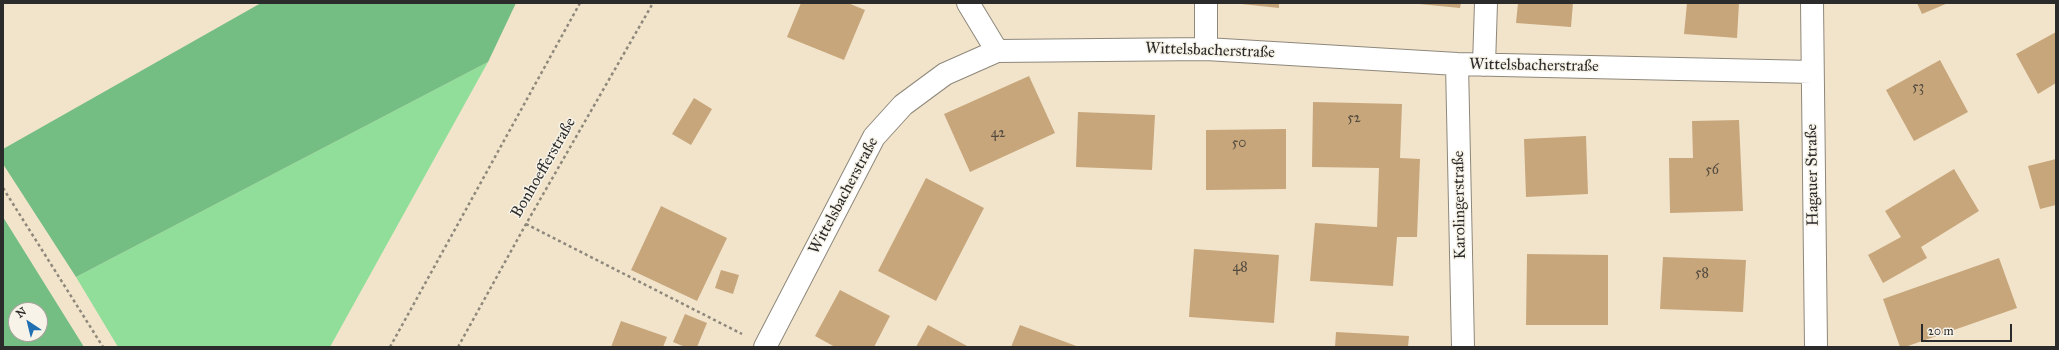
<!DOCTYPE html>
<html>
<head>
<meta charset="utf-8">
<style>
	body { margin:0 }
	#map { position:relative; width:2059px; height:350px; overflow:hidden; background:#f2e4cb; font-family:"IM FELL Great Primer",serif }
	canvas { display:block }
	.frame { position:absolute; inset:0; border:4px solid #2b2b2b; pointer-events:none }
	.north { position:absolute; left:8px; top:302px; width:40px; height:40px; box-sizing:border-box; background:#f7f3e8; border:1px solid #a5a39c; border-radius:50%; rotate:325deg; font-size:11px; font-weight:700; line-height:16px; text-align:center; color:#2b2b2b }
	.north::after { content:''; display:block; margin:auto; width:14px; height:18px; background:#1f6fb2; clip-path:polygon(50% 0,100% 100%,50% 72%,0 100%) }
	.scale { position:absolute; left:1921px; top:324px; width:91px; height:18px; box-sizing:border-box; border:2px solid #2b2b2b; border-top:0; padding-left:5px; font-size:12px; line-height:14px; white-space:nowrap; color:#2b2b2b; -webkit-text-stroke:3px #f7f3e8; paint-order:stroke }
</style>
</head>
<body>
<div id="map">
<canvas width="2059" height="350"></canvas>
<div class="frame"></div>
<div class="north">N</div>
<div class="scale">20 m</div>
</div>
<script>
const ctx = document.querySelector('canvas').getContext('2d');
ctx.lineJoin = 'round';
function fill(path, color) {
  ctx.fillStyle = color;
  ctx.fill(path, 'evenodd');
}
function trace(path, color, width, dash) {
  ctx.strokeStyle = color;
  ctx.lineWidth = width;
  ctx.lineCap = dash ? 'butt' : 'round';
  ctx.setLineDash(dash || []);
  ctx.stroke(path);
}
function drawText(font, color, halo, rows, align = 'center') {
  ctx.font = font + ' "IM FELL Great Primer",serif';
  ctx.lineWidth = 3;
  ctx.setLineDash([]);
  ctx.textBaseline = 'middle';
  ctx.strokeStyle = halo;
  ctx.fillStyle = color;
  for (const [text, x, y, turn = 0] of rows) {
    ctx.save();
    ctx.translate(x, y);
    ctx.rotate((+turn || 0) * Math.PI / 180);
    ctx.textAlign = isNaN(turn) ? turn : align;
    if (halo) ctx.strokeText(text, 0, 0);
    ctx.fillText(text, 0, 0);
    ctx.restore();
  }
}
fill(new Path2D(`
	M488 62 330 347H118L76 277Z`), '#91de9b');
fill(new Path2D(`
	M261 3H516L488 62 76 277 3 164V149Z
	M3 217 84 347H3ZM16 310H40V334H16Z`), '#74bd83');
fill(new Path2D(`
	M801 3H848L865 10 844 60 787 37Z
	M1232 3H1279V8Z
	M1409 3H1461L1460 8Z
	M1518 3H1573L1571 27 1516 23Z
	M1687 3H1739L1737 38 1684 34Z
	M1917 3H1948L1922 14Z
	M2056 32V83L2038 94 2016 54Z
	M1940 60 1968 112 1914 141 1886 90Z
	M1029 76 1055 133 970 172 944 114Z
	M694 98 712 109 691 145 672 134Z
	M1313 102 1402 104 1400 158 1420 159 1417 237H1397L1393 286 1310 281 1315 223 1377 227 1379 168 1312 167Z
	M1078 112 1155 115 1152 170 1076 167Z
	M1739 120 1743 211 1670 213 1669 158H1693L1692 121Z
	M1286 129V189L1206 190V130Z
	M1586 136 1588 194 1526 197 1524 139Z
	M2056 159V205L2040 209 2028 166Z
	M1954 169 1979 211 1921 247 1927 258 1883 283 1868 255 1901 237 1885 211Z
	M926 178 984 208 936 301 878 271Z
	M661 206 727 238 697 301 631 270Z
	M1194 249 1279 255 1274 323 1189 317Z
	M1527 254 1608 255V325H1526Z
	M1663 257 1746 260 1743 312 1660 309Z
	M1999 258 2017 308 1905 347H1900L1883 299Z
	M721 270 739 275 733 294 715 288Z
	M840 290 890 316 874 347H835L815 336Z
	M685 314 707 323 697 347H685L673 342Z
	M621 321 667 337 663 347H611Z
	M928 325 969 347H916Z
	M1020 325 1079 347H1011Z
	M1336 332 1409 336 1408 347H1335Z`), '#c7a67b');
const minor = new Path2D(`
	M968 3 997 51
	M1812 3 1816 347
	M1206 49V3
	M1457 64 1463 347
	M1484 65 1486 3
	M765 347 874 137 903 105 945 74 997 51 1206 49 1457 64 1812 72`);
trace(minor, '#8e887b', 24);
trace(new Path2D(`
	M3 188 103 347
	M526 224 742 334
	M390 347 580 3
	M458 347 526 224 653 3`), '#8e887b', 2.5, [3, 3]);
trace(minor, '#fff', 22);
drawText('14px', '#524a3f', null, [
	["53",1918,88],
	["52",1354,119],
	["42",998,134],
	["50",1239,144],
	["56",1712,171],
	["48",1240,268],
	["58",1702,274]
]);
drawText('16px', '#2b2b2b', '#f7f3e8', [
	["Wittelsbacherstraße",1210,51,2],
	["Wittelsbacherstraße",1534,66,1],
	["Bonhoefferstraße",544,168,-60],
	["Hagauer Straße",1813,175,-91],
	["Wittelsbacherstraße",844,196,-62],
	["Karolingerstraße",1460,205,-91]
]);
</script>
</body>
</html>
